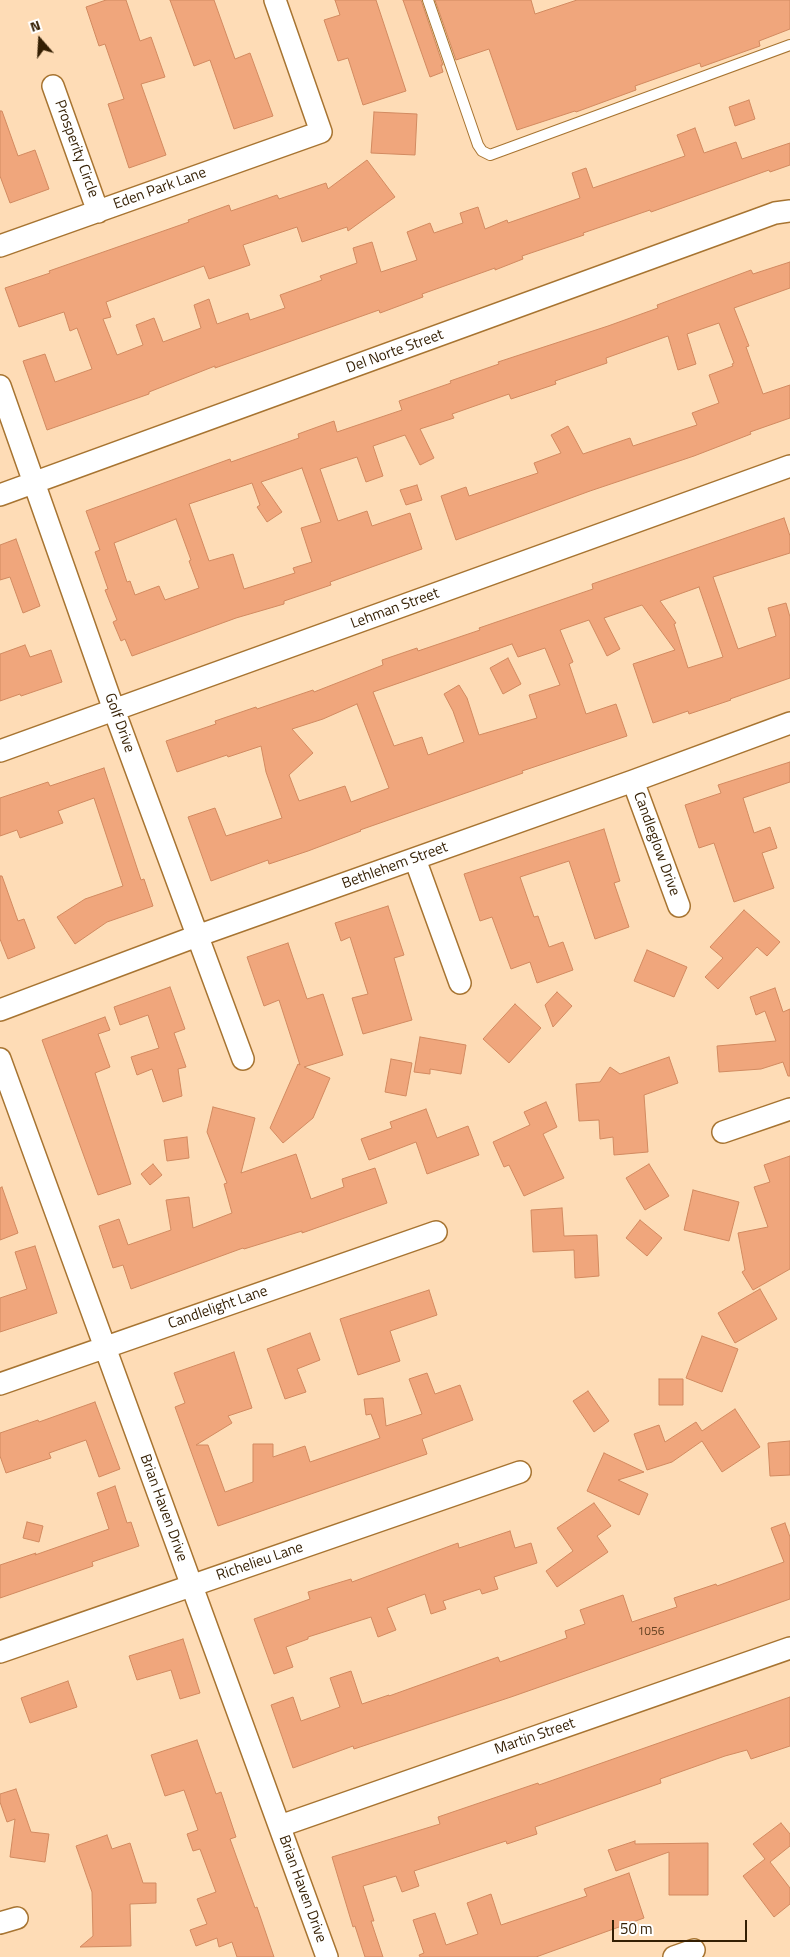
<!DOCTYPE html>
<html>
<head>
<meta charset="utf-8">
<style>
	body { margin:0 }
	#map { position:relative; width:790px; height:1957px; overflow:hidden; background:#fedcb6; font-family:"Titillium Web",sans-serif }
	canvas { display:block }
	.north { position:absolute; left:15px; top:15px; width:50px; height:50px; -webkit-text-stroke:4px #fff; paint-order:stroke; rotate:341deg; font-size:14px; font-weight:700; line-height:20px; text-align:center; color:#341f03 }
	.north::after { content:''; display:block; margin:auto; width:18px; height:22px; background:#341f03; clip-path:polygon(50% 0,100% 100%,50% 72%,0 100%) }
	.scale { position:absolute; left:612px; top:1920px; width:135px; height:22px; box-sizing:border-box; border:2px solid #341f03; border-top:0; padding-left:6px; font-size:15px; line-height:18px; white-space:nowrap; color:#341f03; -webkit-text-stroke:4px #fff; paint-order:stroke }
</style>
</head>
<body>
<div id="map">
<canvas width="790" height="1957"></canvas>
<div class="north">N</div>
<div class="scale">50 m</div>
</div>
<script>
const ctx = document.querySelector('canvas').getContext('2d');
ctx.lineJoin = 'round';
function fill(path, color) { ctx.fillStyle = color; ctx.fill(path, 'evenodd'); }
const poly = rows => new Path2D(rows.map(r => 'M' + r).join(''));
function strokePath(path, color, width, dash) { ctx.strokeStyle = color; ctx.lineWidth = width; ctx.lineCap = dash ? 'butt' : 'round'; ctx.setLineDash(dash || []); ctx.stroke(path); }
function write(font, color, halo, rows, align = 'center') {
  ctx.font = font + ' "Titillium Web",sans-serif'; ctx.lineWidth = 4; ctx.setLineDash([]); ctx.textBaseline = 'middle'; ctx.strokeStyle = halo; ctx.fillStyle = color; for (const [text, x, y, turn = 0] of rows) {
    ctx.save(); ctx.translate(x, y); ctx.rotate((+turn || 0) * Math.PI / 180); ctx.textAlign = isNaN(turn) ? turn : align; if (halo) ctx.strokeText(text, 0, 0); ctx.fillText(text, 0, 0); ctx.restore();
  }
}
const building = poly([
	[106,0,126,0,140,41,151,37,165,77,141,84,166,155,129,168,108,104,124,99,105,44,99,46,86,7,106,0],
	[170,0,214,0,235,59,250,53,273,116,234,129,210,60,194,66,170,0],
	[335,0,376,0,406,91,363,105,348,58,338,61,324,20,340,15,335,0],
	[403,0,421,0,443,65,441,65,443,72,430,77,403,0],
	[435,0,531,0,535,14,577,0,790,0,790,29,759,41,760,46,701,67,700,63,635,86,636,90,576,112,575,111,517,130,489,49,456,60,435,0],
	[749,100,755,119,735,126,729,107,749,100],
	[0,111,2,111,18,156,35,150,49,189,10,203,0,176,0,111],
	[374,112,417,114,415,155,371,153,374,112],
	[695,128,704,153,736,142,742,159,790,143,790,165,770,172,769,170,651,212,650,210,583,233,584,235,522,256,523,259,495,270,495,268,422,294,423,297,380,313,379,310,215,368,215,366,149,392,149,394,47,430,23,361,45,354,55,382,92,369,77,328,70,331,64,312,19,327,5,288,50,273,49,271,189,222,188,220,229,205,231,211,277,195,279,199,326,183,328,189,367,160,395,197,348,231,347,227,302,242,297,227,243,245,250,265,209,279,204,266,106,302,111,317,103,319,117,355,143,345,136,325,154,318,163,342,201,328,194,305,209,299,217,324,248,313,250,320,285,308,280,295,322,280,320,276,357,263,353,248,372,242,381,272,417,260,407,232,430,223,434,233,463,223,460,213,478,207,485,229,507,220,508,223,580,198,572,173,586,168,593,188,685,156,677,135,695,128],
	[790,262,790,288,734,308,749,346,746,347,763,394,790,385,790,418,750,432,751,434,694,456,590,491,456,540,441,496,466,487,469,496,538,473,534,463,561,453,551,435,568,426,583,454,630,438,633,446,697,425,692,413,719,403,709,375,733,366,732,364,734,363,719,323,687,334,696,364,678,370,668,336,606,358,607,363,555,381,556,384,511,399,509,394,452,414,454,418,420,429,434,458,420,465,405,435,373,446,383,476,366,482,357,457,320,469,338,521,367,511,372,526,410,513,422,549,330,582,331,585,284,601,284,604,236,618,132,656,125,639,121,641,113,622,117,620,105,590,108,589,95,552,100,550,86,511,230,459,231,462,299,438,298,434,334,421,337,432,402,410,399,401,451,383,450,381,499,364,498,362,608,326,658,308,657,305,751,270,753,274,790,262],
	[302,468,321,522,301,528,312,562,293,568,295,573,244,589,233,554,209,561,189,504,252,483,260,505,257,507,267,522,282,512,261,482,302,468],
	[176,519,191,560,189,561,199,588,165,600,159,586,135,595,130,581,127,582,114,543,176,519],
	[417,485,422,500,406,505,400,490,417,485],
	[784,518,790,536,790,553,713,577,738,649,776,636,768,608,786,603,790,617,790,678,730,699,731,700,689,714,688,711,653,723,633,664,675,650,642,605,604,618,620,649,607,656,589,620,560,630,573,662,569,664,586,714,616,704,627,736,522,771,523,773,360,830,361,831,308,851,269,864,268,860,211,881,188,817,215,808,226,836,282,818,266,772,261,746,228,757,227,755,177,772,166,741,216,724,215,721,256,707,257,709,313,690,314,692,383,665,382,660,417,648,418,651,480,630,479,628,593,589,592,584,784,518],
	[699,587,723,657,688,668,674,624,676,623,660,601,699,587],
	[512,644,518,657,545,648,560,685,529,695,537,718,479,735,467,698,459,685,444,694,453,711,464,742,428,755,422,737,394,746,373,692,512,644],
	[357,704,389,788,351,802,345,786,299,801,289,775,313,753,292,729,323,719,357,704],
	[16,539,40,606,23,613,10,577,0,580,0,545,16,539],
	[25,645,30,657,51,650,62,682,21,696,20,694,0,701,0,654,25,645],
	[508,658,521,684,503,694,490,668,508,658],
	[790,762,790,782,743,798,754,833,770,827,777,848,762,853,774,888,734,902,714,843,699,848,685,805,721,793,718,785,790,762],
	[104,768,141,880,144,879,153,906,107,922,75,944,57,917,85,899,123,886,94,798,58,811,63,823,20,838,17,830,0,836,0,798,48,782,50,786,104,768],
	[604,829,620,881,614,883,629,927,595,939,569,861,520,877,534,917,538,916,549,947,563,942,573,970,537,983,530,962,511,969,492,917,480,921,464,874,604,829],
	[0,876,2,876,18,921,24,919,35,948,8,959,0,939,0,876],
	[388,906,404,955,394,958,412,1020,363,1034,352,998,368,994,350,937,341,941,335,923,388,906],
	[744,910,780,942,767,956,757,947,718,989,705,977,723,958,710,947,744,910],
	[288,943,307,999,323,994,343,1055,304,1067,330,1078,313,1118,283,1143,270,1128,298,1064,300,1065,279,1000,264,1006,247,957,288,943],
	[647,950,687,967,674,997,634,981,647,950],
	[170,987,185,1029,174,1033,186,1067,178,1069,182,1096,163,1102,152,1069,137,1075,131,1057,159,1048,148,1015,120,1025,114,1007,170,987],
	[775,988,783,1012,790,1009,790,1076,788,1076,783,1062,761,1069,719,1072,717,1046,776,1041,765,1011,756,1015,750,997,775,988],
	[557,992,572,1006,553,1027,545,1005,557,992],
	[515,1004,541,1028,509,1063,483,1039,515,1004],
	[105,1017,110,1030,98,1034,110,1067,95,1073,131,1184,98,1195,42,1040,105,1017],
	[420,1037,466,1045,461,1074,430,1069,430,1074,414,1072,420,1037],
	[669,1057,678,1083,644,1095,648,1152,614,1155,613,1137,600,1139,599,1120,579,1121,576,1084,600,1082,610,1067,620,1074,669,1057],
	[391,1059,412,1063,406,1096,385,1092,391,1059],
	[546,1102,557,1127,543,1134,564,1178,524,1196,509,1165,504,1167,493,1142,530,1125,524,1112,546,1102],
	[213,1107,255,1118,241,1173,296,1154,311,1199,344,1187,342,1179,375,1168,387,1203,302,1233,302,1231,244,1249,243,1248,131,1289,123,1265,113,1268,99,1226,119,1219,128,1245,171,1230,166,1200,189,1197,193,1228,232,1213,224,1184,227,1183,207,1132,213,1107],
	[426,1109,437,1138,468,1126,479,1155,427,1174,416,1142,369,1160,361,1139,392,1128,390,1122,426,1109],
	[187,1137,189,1158,167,1161,164,1140,187,1137],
	[790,1156,790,1269,753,1290,742,1272,745,1270,738,1233,768,1227,754,1187,770,1182,764,1165,790,1156],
	[153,1164,162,1175,150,1185,141,1174,153,1164],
	[649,1164,669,1196,645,1210,626,1178,649,1164],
	[2,1187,18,1233,0,1240,0,1188,2,1187],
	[693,1190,739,1202,729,1241,684,1230,693,1190],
	[562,1208,564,1236,597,1235,599,1276,575,1278,574,1250,533,1252,531,1210,562,1208],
	[640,1220,662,1238,647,1256,626,1238,640,1220],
	[35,1246,57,1313,0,1332,0,1298,27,1289,15,1252,35,1246],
	[760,1289,777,1319,735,1343,718,1313,760,1289],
	[429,1290,437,1315,390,1331,400,1361,358,1375,340,1319,429,1290],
	[310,1333,320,1360,297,1369,306,1392,285,1399,267,1349,310,1333],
	[702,1336,738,1349,722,1392,686,1378,702,1336],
	[234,1352,252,1408,228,1416,232,1423,196,1445,208,1445,225,1492,253,1482,253,1444,273,1444,273,1457,305,1446,310,1462,380,1438,371,1414,366,1415,364,1399,383,1398,386,1426,422,1414,409,1379,427,1373,435,1394,460,1385,473,1420,422,1439,427,1454,218,1526,175,1407,185,1403,174,1373,234,1352],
	[659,1379,683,1379,683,1405,659,1405,659,1379],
	[588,1391,609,1421,594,1432,573,1401,588,1391],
	[95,1402,120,1469,99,1477,86,1440,49,1453,51,1458,6,1473,0,1456,0,1433,38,1420,39,1422,95,1402],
	[735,1409,760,1447,722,1472,702,1441,672,1462,647,1470,634,1434,659,1425,665,1442,696,1422,702,1431,735,1409],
	[790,1441,790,1475,770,1476,768,1443,790,1441],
	[604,1453,644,1472,618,1480,648,1494,639,1515,587,1491,604,1453],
	[115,1486,127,1523,131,1522,139,1546,92,1562,93,1566,0,1598,0,1565,36,1553,35,1555,109,1529,97,1493,115,1486],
	[594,1503,611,1526,597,1536,608,1552,557,1587,546,1571,573,1551,557,1528,594,1503],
	[27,1522,43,1526,39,1542,23,1538,27,1522],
	[785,1523,790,1537,790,1599,511,1697,354,1749,353,1746,293,1768,271,1705,293,1697,301,1721,340,1707,330,1678,351,1671,362,1704,389,1695,389,1696,498,1657,500,1662,567,1638,565,1631,585,1624,580,1610,623,1595,632,1622,677,1607,674,1598,716,1584,717,1586,784,1562,771,1528,785,1523],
	[510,1531,515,1548,531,1543,537,1563,494,1577,498,1589,482,1594,480,1589,443,1601,446,1609,431,1614,425,1594,387,1608,396,1630,378,1637,371,1617,308,1637,308,1639,286,1647,293,1667,274,1674,254,1619,310,1599,308,1592,351,1579,352,1582,458,1543,459,1548,510,1531],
	[183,1639,200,1693,180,1699,171,1670,137,1680,129,1656,183,1639],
	[68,1681,77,1707,30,1723,21,1698,68,1681],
	[790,1697,790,1746,751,1759,747,1750,725,1756,660,1779,661,1783,535,1827,537,1834,507,1844,506,1841,414,1871,419,1886,402,1892,396,1876,363,1886,374,1921,371,1921,383,1957,365,1957,355,1926,353,1927,332,1857,440,1824,438,1817,538,1783,539,1785,790,1697],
	[197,1740,216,1794,221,1792,236,1837,230,1839,255,1908,257,1907,274,1957,237,1957,232,1942,219,1947,217,1938,196,1946,190,1930,207,1924,197,1899,216,1892,200,1849,193,1851,187,1834,198,1830,184,1790,165,1796,151,1755,197,1740],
	[16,1789,31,1832,49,1834,45,1862,10,1857,15,1819,7,1822,0,1802,0,1794,16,1789],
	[781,1823,790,1834,790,1846,770,1862,790,1888,790,1904,774,1917,743,1876,765,1859,753,1844,781,1823],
	[107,1835,112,1849,130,1843,143,1883,156,1883,156,1903,130,1904,131,1946,80,1947,93,1936,92,1892,76,1846,107,1835],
	[635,1841,635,1844,708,1843,708,1895,669,1895,669,1852,616,1871,608,1850,635,1841],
	[629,1873,644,1918,536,1957,420,1957,419,1955,424,1953,413,1920,435,1913,446,1945,478,1934,467,1903,491,1894,501,1925,587,1896,584,1889,629,1873]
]);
fill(building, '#f0a67c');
strokePath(building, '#d28a60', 1);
const lane = poly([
	[428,0,478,145,482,151,490,155,790,45]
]);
const street = poly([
	[53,86,98,212],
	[0,246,321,132,275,0],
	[0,386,114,710,243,1059],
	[0,495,775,213,790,211],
	[0,751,790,466],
	[633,781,679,906],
	[415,859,460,983],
	[0,1010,197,936,633,781,790,723],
	[0,1059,327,1957],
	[723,1132,790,1109],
	[0,1384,436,1232],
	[0,1652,520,1472],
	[280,1826,790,1648],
	[0,1923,17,1918],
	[674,1957,694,1950]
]);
strokePath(lane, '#a77431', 12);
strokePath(street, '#a77431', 24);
strokePath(lane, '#fff', 10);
strokePath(street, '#fff', 21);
write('12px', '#634121', null, [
	["1056",651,1632]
]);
write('15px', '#341f03', '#fff', [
	["Prosperity Circle",76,149,70],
	["Eden Park Lane",160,189,-20],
	["Del Norte Street",395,352,-20],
	["Lehman Street",395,609,-20],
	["Golf Drive",119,723,70],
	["Candleglow Drive",656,844,70],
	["Bethlehem Street",395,866,-20],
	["Candlelight Lane",218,1308,-19],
	["Brian Haven Drive",163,1508,70],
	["Richelieu Lane",260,1562,-19],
	["Martin Street",535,1737,-19],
	["Brian Haven Drive",302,1889,70]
]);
</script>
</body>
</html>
